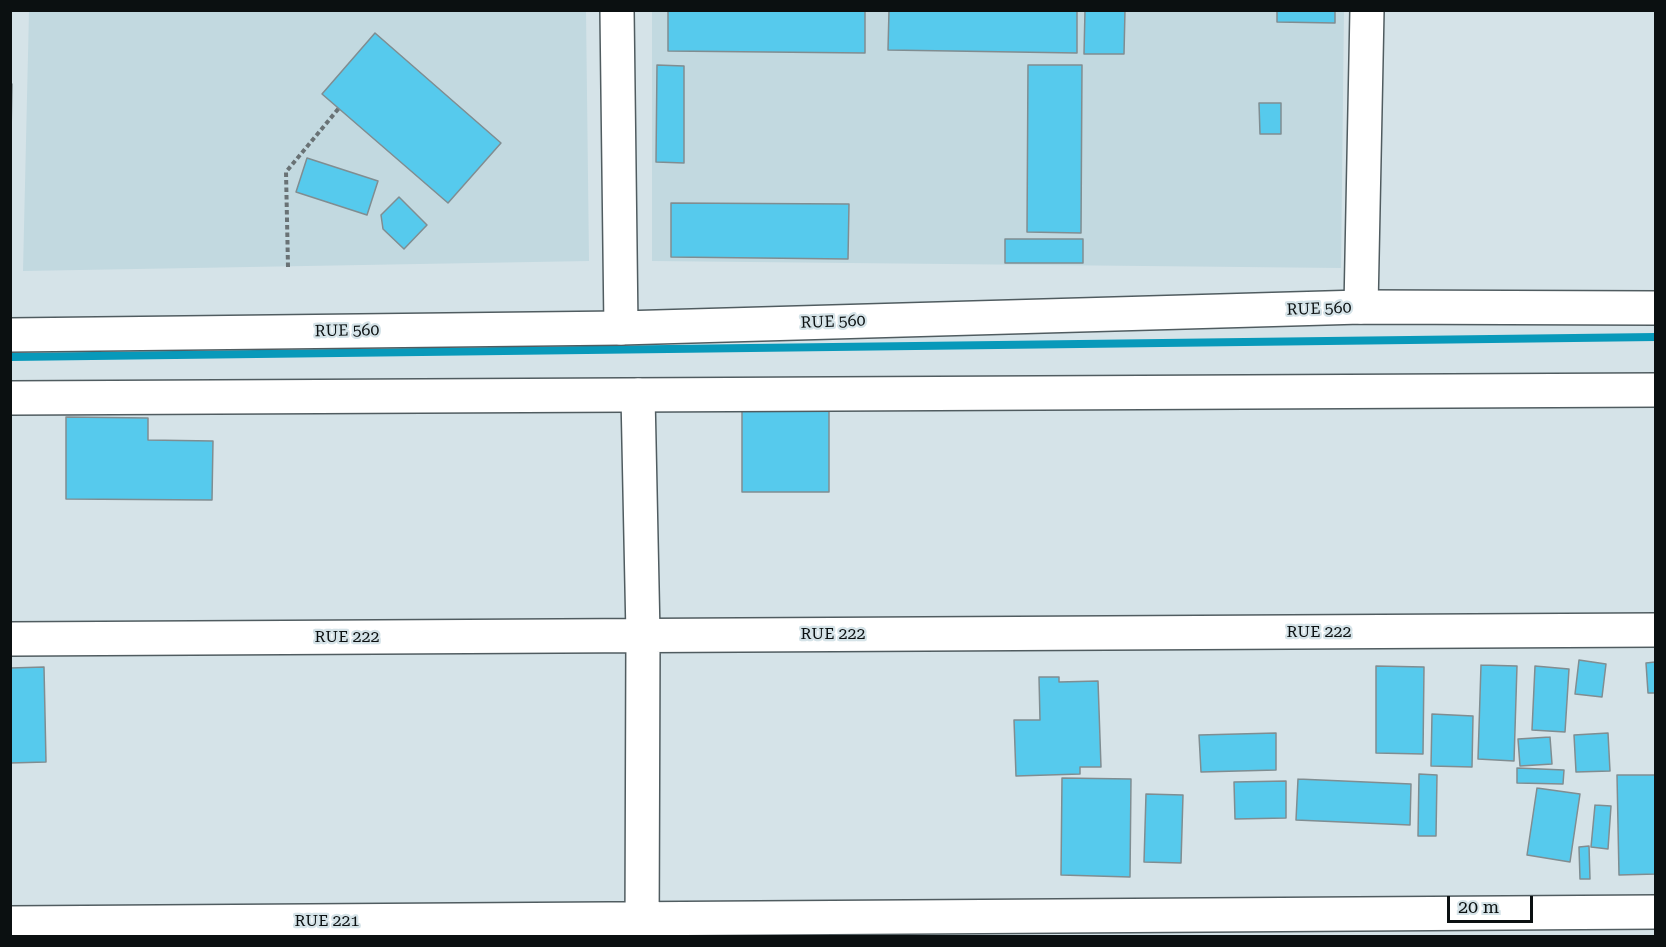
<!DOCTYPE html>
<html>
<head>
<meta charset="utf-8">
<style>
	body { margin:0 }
	#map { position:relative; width:1666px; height:947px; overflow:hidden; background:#d5e3e8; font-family:"Roboto Serif",serif }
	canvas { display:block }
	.frame { position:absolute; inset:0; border:12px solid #0b1011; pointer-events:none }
	.scale { position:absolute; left:1447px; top:896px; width:86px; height:27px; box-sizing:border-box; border:3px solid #0b1011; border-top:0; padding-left:8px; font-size:18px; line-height:21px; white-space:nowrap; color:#0b1011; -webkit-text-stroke:4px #d5e3e8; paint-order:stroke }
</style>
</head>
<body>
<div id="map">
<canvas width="1666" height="947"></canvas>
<div class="frame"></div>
<div class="scale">20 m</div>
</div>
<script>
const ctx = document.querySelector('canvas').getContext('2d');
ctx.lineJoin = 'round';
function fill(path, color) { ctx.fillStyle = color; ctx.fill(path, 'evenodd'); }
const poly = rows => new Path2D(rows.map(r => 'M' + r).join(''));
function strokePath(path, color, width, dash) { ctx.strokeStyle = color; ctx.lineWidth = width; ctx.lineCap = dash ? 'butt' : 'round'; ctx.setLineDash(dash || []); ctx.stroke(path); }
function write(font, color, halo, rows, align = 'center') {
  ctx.font = font + ' "Roboto Serif",serif'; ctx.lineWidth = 4.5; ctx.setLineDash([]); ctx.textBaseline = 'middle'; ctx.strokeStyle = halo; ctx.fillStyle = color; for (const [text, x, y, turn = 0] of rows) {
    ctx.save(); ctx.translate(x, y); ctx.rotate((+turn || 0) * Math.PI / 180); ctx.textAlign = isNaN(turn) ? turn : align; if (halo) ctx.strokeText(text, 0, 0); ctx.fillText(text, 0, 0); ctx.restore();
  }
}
fill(poly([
	[29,11,586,11,589,261,23,271],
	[652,11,1344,11,1341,268,652,261]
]), '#c2d9e0');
strokePath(poly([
	[10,357,1656,337]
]), '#0899ba', 8);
const building = poly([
	[668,10,865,10,865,53,668,51,668,10],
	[889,10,1077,10,1077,53,888,50,889,10],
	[1085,10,1125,10,1124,54,1084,54,1085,10],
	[1277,10,1335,10,1335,23,1277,22,1277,10],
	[375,33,501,143,448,203,322,94,375,33],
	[657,65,684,66,684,163,656,162,657,65],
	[1028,65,1082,65,1081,233,1027,232,1028,65],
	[10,84,12,84,10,186,10,84],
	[1259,103,1281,103,1281,134,1260,134,1259,103],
	[307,158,378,181,367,215,296,192,307,158],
	[399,197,427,225,404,249,383,229,381,215,399,197],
	[671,203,849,204,848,259,671,257,671,203],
	[1005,239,1083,239,1083,263,1005,263,1005,239],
	[742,407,829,408,829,492,742,492,742,407],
	[66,417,148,418,148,440,213,441,212,500,66,499,66,417],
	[1579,660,1606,664,1602,697,1575,694,1579,660],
	[1655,662,1656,693,1648,693,1646,663,1655,662],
	[1481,665,1517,666,1514,761,1478,759,1481,665],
	[1376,666,1424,667,1423,754,1376,753,1376,666],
	[1535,666,1569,669,1565,732,1532,730,1535,666],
	[44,667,46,762,10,763,10,668,44,667],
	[1039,677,1059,677,1059,682,1098,681,1101,767,1080,767,1080,774,1016,776,1014,720,1040,720,1039,677],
	[1432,714,1473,716,1472,767,1431,766,1432,714],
	[1276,733,1276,770,1201,772,1199,735,1276,733],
	[1608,733,1610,771,1576,772,1574,735,1608,733],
	[1550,737,1552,764,1520,766,1518,739,1550,737],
	[1517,768,1564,770,1563,784,1517,783,1517,768],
	[1419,774,1437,775,1436,836,1418,836,1419,774],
	[1617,775,1656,775,1656,874,1619,875,1617,775],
	[1062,778,1131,779,1130,877,1061,875,1062,778],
	[1298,779,1411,784,1410,825,1296,820,1298,779],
	[1286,781,1286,818,1235,819,1234,782,1286,781],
	[1537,788,1580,794,1570,862,1527,855,1537,788],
	[1146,794,1183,795,1181,863,1144,862,1146,794],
	[1595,805,1611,806,1608,849,1591,847,1595,805],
	[1589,846,1590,879,1580,879,1579,847,1589,846]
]);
fill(building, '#56caed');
strokePath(building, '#808d91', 1.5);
const minor = poly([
	[617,10,621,328],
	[1361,307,1367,10],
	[638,395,643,635,642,936],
	[10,639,1656,630],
	[10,923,1656,912]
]);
const major = poly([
	[10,335,621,328,1361,307,1656,308],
	[10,398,1656,390]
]);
strokePath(minor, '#505c60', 36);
strokePath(major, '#505c60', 36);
strokePath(poly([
	[288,267,286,172,339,108]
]), '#697275', 4, [4.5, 3]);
strokePath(minor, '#fff', 33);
strokePath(major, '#fff', 33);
write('16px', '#0b1011', '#d5e3e8', [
	["RUE 560",1319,309,-2],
	["RUE 560",833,322,-2],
	["RUE 560",347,331,-1],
	["RUE 222",1319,632],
	["RUE 222",833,634],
	["RUE 222",347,637],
	["RUE 221",327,921]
]);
</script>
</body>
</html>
